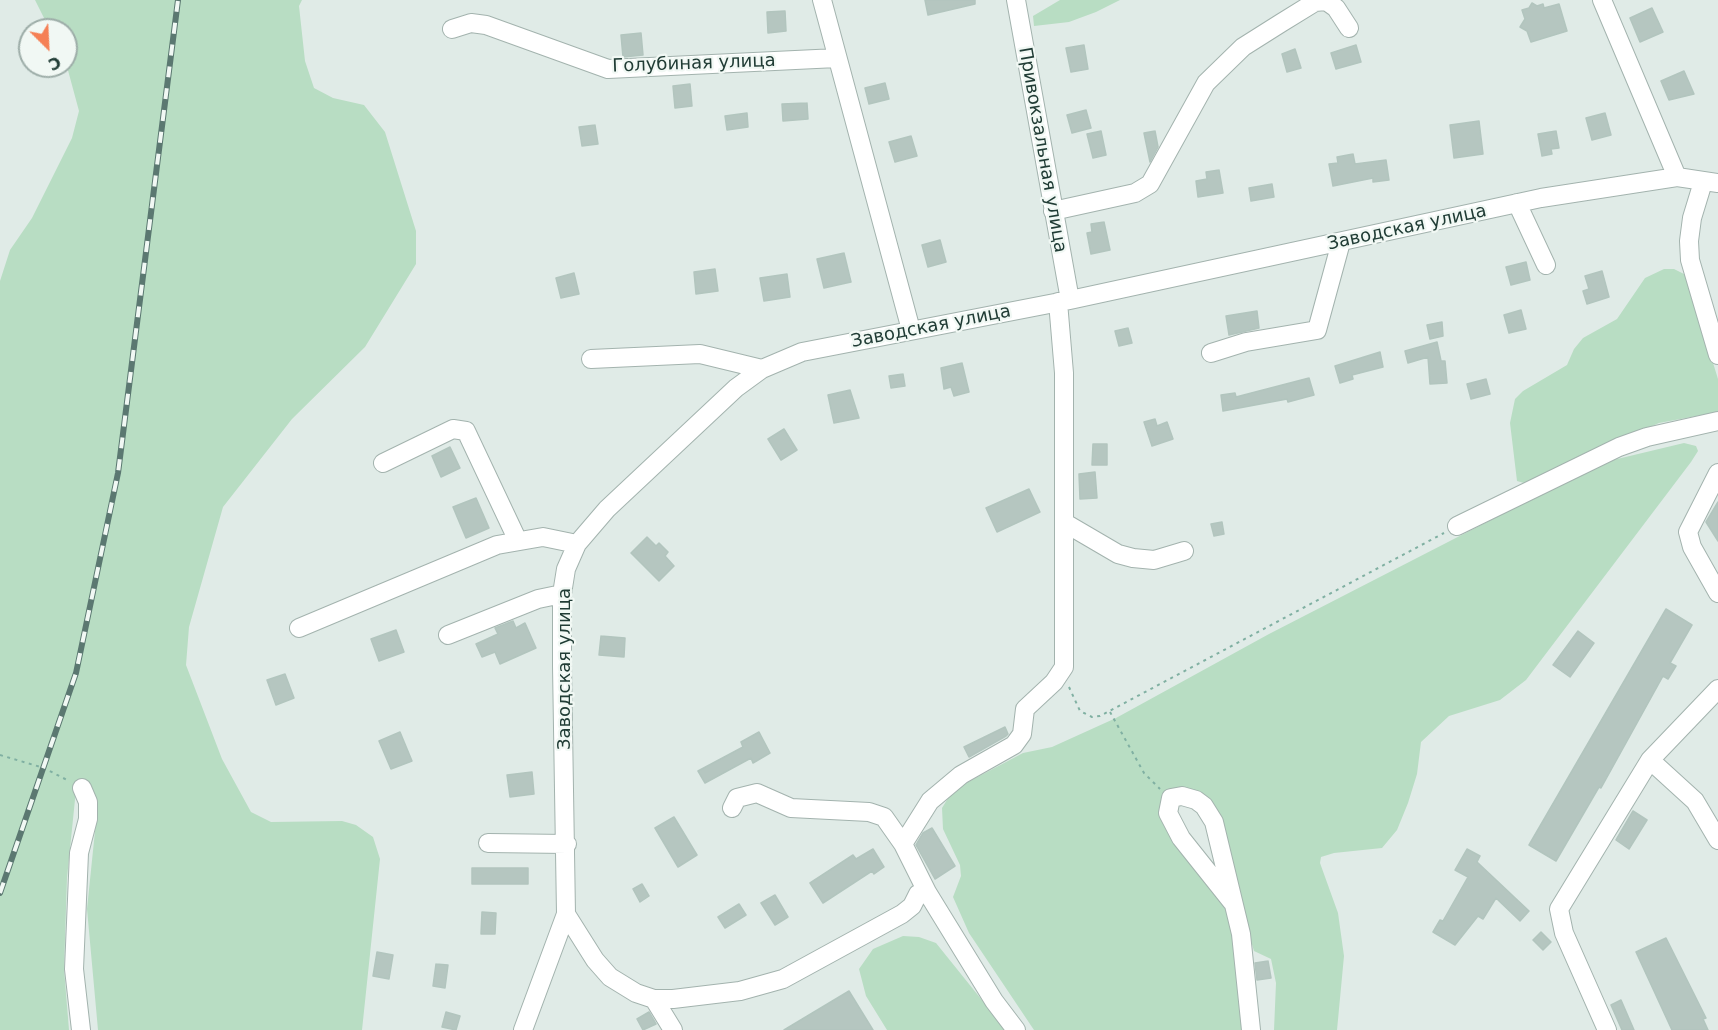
<!DOCTYPE html>
<html>
<head>
<meta charset="utf-8">
<style>
	body { margin:0 }
	#map { position:relative; width:1718px; height:1030px; overflow:hidden; background:#e0ebe7; font-family:"DejaVu Sans",sans-serif }
	canvas { display:block }
	.north { position:absolute; left:18px; top:18px; width:60px; height:60px; box-sizing:border-box; background:#f1f8f4; border:2px solid #9dada8; border-radius:50%; rotate:156deg; font-size:16px; font-weight:700; line-height:24px; text-align:center; color:#203c35 }
	.north::after { content:''; display:block; margin:auto; width:21px; height:27px; background:#f58055; clip-path:polygon(50% 0,100% 100%,50% 72%,0 100%) }
</style>
</head>
<body>
<div id="map">
<canvas width="1718" height="1030"></canvas>
<div class="north">С</div>
</div>
<script>
const ctx = document.querySelector('canvas').getContext('2d');
ctx.lineJoin = 'round';
function fill(path, color) { ctx.fillStyle = color; ctx.fill(path, 'evenodd'); }
const poly = rows => new Path2D(rows.map(r => 'M' + r).join(''));
function strokePath(path, color, width, dash) { ctx.strokeStyle = color; ctx.lineWidth = width; ctx.lineCap = dash ? 'butt' : 'round'; ctx.setLineDash(dash || []); ctx.stroke(path); }
function write(font, color, halo, rows, align = 'center') {
  ctx.font = font + ' "DejaVu Sans",sans-serif'; ctx.lineWidth = 4.5; ctx.setLineDash([]); ctx.textBaseline = 'middle'; ctx.strokeStyle = halo; ctx.fillStyle = color; for (const [text, x, y, turn = 0] of rows) {
    ctx.save(); ctx.translate(x, y); ctx.rotate((+turn || 0) * Math.PI / 180); ctx.textAlign = isNaN(turn) ? turn : align; if (halo) ctx.strokeText(text, 0, 0); ctx.fillText(text, 0, 0); ctx.restore();
  }
}
fill(poly([
	[35,0,302,0,299,6,305,61,314,88,333,98,364,105,385,132,416,231,416,264,365,347,292,419,223,507,189,627,186,665,222,759,251,812,271,822,342,821,356,825,373,837,380,859,362,1030,98,1030,87,909,98,802,89,783,77,780,67,878,64,969,69,1030,0,1030,0,281,10,250,32,218,72,138,79,111,66,63,66,30,50,30],
	[1060,0,1120,0,1096,12,1069,22,1034,26,1033,16],
	[1664,269,1674,269,1686,275,1718,379,1718,412,1659,423,1524,483,1517,481,1510,423,1515,399,1523,391,1567,365,1574,349,1583,338,1617,319,1645,278],
	[1684,443,1696,446,1698,451,1691,462,1526,680,1500,700,1449,716,1421,742,1417,774,1408,803,1397,830,1382,848,1334,853,1321,857,1320,863,1338,913,1344,956,1337,1030,1274,1030,1276,983,1271,959,1254,951,1210,803,1197,791,1175,790,1161,801,1161,809,1227,907,1236,953,1243,1030,1034,1030,969,933,953,897,961,876,960,865,943,829,942,808,953,790,1023,753,1052,747,1116,718,1269,634,1555,487,1613,460],
	[903,936,919,937,936,943,1006,1030,887,1030,866,996,859,969,873,949]
]), '#b8ddc3');
const building = poly([
	[925,0,975,0,975,4,928,15,925,0],
	[1532,3,1537,6,1543,4,1544,8,1559,4,1567,31,1531,42,1527,31,1520,27,1525,19,1522,10,1529,8,1532,3],
	[1652,8,1663,32,1640,42,1630,18,1652,8],
	[785,11,786,31,768,33,767,12,785,11],
	[641,33,643,55,623,57,621,35,641,33],
	[1084,45,1088,69,1071,72,1066,48,1084,45],
	[1356,45,1361,62,1336,69,1331,53,1356,45],
	[1295,49,1301,68,1287,72,1282,54,1295,49],
	[1684,71,1694,94,1669,100,1661,81,1684,71],
	[885,83,889,99,869,104,865,88,885,83],
	[690,84,692,106,675,108,673,86,690,84],
	[807,103,808,119,783,121,782,104,807,103],
	[1086,110,1091,128,1072,133,1067,115,1086,110],
	[747,113,748,127,727,130,725,116,747,113],
	[1605,113,1611,135,1592,140,1586,118,1605,113],
	[1479,121,1483,154,1454,158,1450,125,1479,121],
	[595,125,598,144,582,146,579,127,595,125],
	[1101,131,1106,155,1093,158,1087,134,1101,131],
	[1155,131,1158,147,1150,162,1144,133,1155,131],
	[1556,131,1559,148,1551,149,1552,154,1542,156,1538,134,1556,131],
	[911,136,917,156,895,162,889,142,911,136],
	[1353,154,1355,164,1386,160,1389,180,1373,182,1373,178,1333,186,1329,164,1338,163,1337,157,1353,154],
	[1219,170,1223,193,1198,197,1196,181,1207,179,1206,172,1219,170],
	[1272,184,1274,197,1251,201,1249,188,1272,184],
	[1104,222,1110,250,1091,254,1087,233,1092,232,1091,224,1104,222],
	[940,240,946,262,928,267,922,245,940,240],
	[844,253,851,282,824,288,817,259,844,253],
	[1526,262,1530,280,1511,285,1506,267,1526,262],
	[715,269,718,291,696,294,694,272,715,269],
	[1602,271,1609,297,1587,304,1583,291,1589,289,1585,276,1602,271],
	[574,273,579,294,561,298,556,278,574,273],
	[787,274,790,297,764,301,760,278,787,274],
	[1521,310,1526,329,1509,333,1504,315,1521,310],
	[1257,311,1259,328,1229,335,1226,316,1257,311],
	[1442,322,1443,336,1430,339,1427,325,1442,322],
	[1128,328,1132,343,1119,346,1115,331,1128,328],
	[1437,342,1441,361,1445,361,1447,383,1430,384,1428,357,1408,363,1405,351,1437,342],
	[1380,352,1383,367,1352,375,1353,379,1340,383,1335,366,1380,352],
	[962,363,969,392,954,396,951,387,944,389,941,368,962,363],
	[903,374,905,386,891,388,889,376,903,374],
	[1309,378,1314,395,1288,402,1287,399,1223,411,1221,395,1235,393,1236,397,1309,378],
	[1486,379,1490,394,1471,399,1467,384,1486,379],
	[850,390,859,418,834,423,828,395,850,390],
	[1155,419,1157,426,1167,422,1173,439,1152,446,1144,422,1155,419],
	[784,429,797,450,781,460,768,439,784,429],
	[1093,444,1107,444,1107,465,1092,465,1093,444],
	[450,447,460,468,441,477,432,456,450,447],
	[1095,472,1097,498,1080,499,1079,474,1095,472],
	[1029,489,1040,512,997,532,986,508,1029,489],
	[476,498,489,528,466,538,453,507,476,498],
	[1718,502,1718,541,1706,522,1718,502],
	[1222,522,1224,534,1214,536,1211,524,1222,522],
	[647,537,656,546,659,543,668,552,665,556,674,566,659,581,631,553,647,537],
	[1666,609,1692,625,1670,663,1676,666,1668,679,1663,676,1601,788,1599,787,1556,861,1529,845,1666,609],
	[513,621,516,628,525,623,536,648,500,664,495,652,482,657,476,644,498,634,495,628,513,621],
	[396,630,404,652,379,661,371,639,396,630],
	[1578,631,1594,643,1570,677,1553,665,1578,631],
	[601,636,625,638,624,657,599,655,601,636],
	[285,674,294,698,276,705,267,680,285,674],
	[1005,727,1008,734,1006,736,969,757,964,747,1005,727],
	[400,732,412,761,391,769,379,741,400,732],
	[759,732,770,753,753,763,751,758,705,783,698,771,743,747,741,742,759,732],
	[532,772,534,794,510,797,507,775,532,772],
	[1633,811,1647,820,1629,849,1616,840,1633,811],
	[674,817,697,855,678,867,655,828,674,817],
	[932,828,955,866,935,879,916,845,923,833,932,828],
	[873,849,884,867,874,874,872,871,823,903,810,883,853,855,856,859,873,849],
	[1467,849,1480,856,1477,862,1529,911,1520,921,1496,898,1483,919,1478,916,1455,945,1433,932,1440,920,1443,921,1468,877,1455,870,1467,849],
	[472,868,528,868,528,884,472,884,472,868],
	[642,884,649,896,640,902,633,889,642,884],
	[775,895,788,917,775,925,761,903,775,895],
	[739,904,746,915,725,928,718,917,739,904],
	[482,912,496,913,495,934,481,934,482,912],
	[1541,932,1551,942,1543,950,1533,940,1541,932],
	[1666,938,1706,1018,1703,1019,1708,1030,1672,1030,1636,952,1666,938],
	[377,952,393,955,389,979,373,976,377,952],
	[1268,961,1271,978,1257,980,1255,963,1268,961],
	[436,964,448,965,445,988,433,986,436,964],
	[849,991,873,1030,784,1030,849,991],
	[1621,1000,1634,1030,1622,1030,1611,1005,1621,1000],
	[446,1012,460,1016,456,1030,442,1027,446,1012],
	[649,1012,656,1024,643,1030,637,1019,649,1012]
]);
fill(building, '#b5c6c0');
strokePath(building, '#b2c5be', 1.5);
const minor = poly([
	[822,0,911,330],
	[1016,0,1070,300],
	[1602,0,1677,177],
	[452,29,471,23,486,25,608,69,837,58],
	[1703,182,1692,218,1689,241,1690,260,1718,355],
	[1517,203,1546,265],
	[1053,211,1135,193,1150,184,1206,83,1243,47,1281,23,1315,2,1326,1,1336,8,1349,28],
	[1211,353,1246,342,1317,330,1341,242],
	[591,359,700,354,762,369],
	[383,463,453,429,466,431,517,539],
	[1718,473,1688,532,1692,547,1718,593],
	[1065,523,1118,554,1133,558,1154,560,1184,551],
	[1457,526,1619,447,1647,437,1718,421],
	[299,628,497,545,543,537,577,544],
	[448,635,538,599,562,594],
	[1650,760,1695,801,1718,840],
	[732,808,737,798,757,793,791,808,869,812,884,817,903,844,927,892],
	[488,843,567,844],
	[903,844,930,801,961,775,1014,745,1022,734,1025,709,1054,682,1064,667,1064,373,1058,302],
	[1232,902,1181,838,1168,813,1171,798,1182,796,1196,800,1204,806,1214,822,1241,934,1251,1030],
	[566,914,595,960,610,977,636,993,654,999,673,999,740,991,783,979,902,914,912,906,918,894,927,892,994,1001,1016,1030],
	[654,999,673,1030],
	[81,1030,74,969,79,853,88,819,88,802,82,788],
	[523,1030,566,914,562,666,562,594,566,569,577,544,607,509,736,388,762,369,802,352,1070,300,1541,198,1677,177,1718,183],
	[1607,1030,1564,933,1559,909,1650,760,1718,689]
]);
strokePath(minor, '#a3b3ae', 20);
strokePath(poly([
	[1069,687,1080,711,1092,717,1100,716,1444,533],
	[1110,712,1144,773,1160,789],
	[0,755,44,768,67,780]
]), '#80b0a2', 2, [3, 4.5]);
strokePath(minor, '#fff', 18);
const rail = poly([
	[0,893,76,673,118,473,178,0]
]);
strokePath(rail, '#5b7871', 6);
strokePath(rail, '#f1f8f4', 4, [11]);
write('18px', '#203c35', '#f1f8f4', [
	["Голубиная улица",694,64,-2],
	["Привокзальная улица",1042,150,80],
	["Заводская улица",1407,228,-12],
	["Заводская улица",931,327,-11],
	["Заводская улица",565,669,-90]
]);
</script>
</body>
</html>
